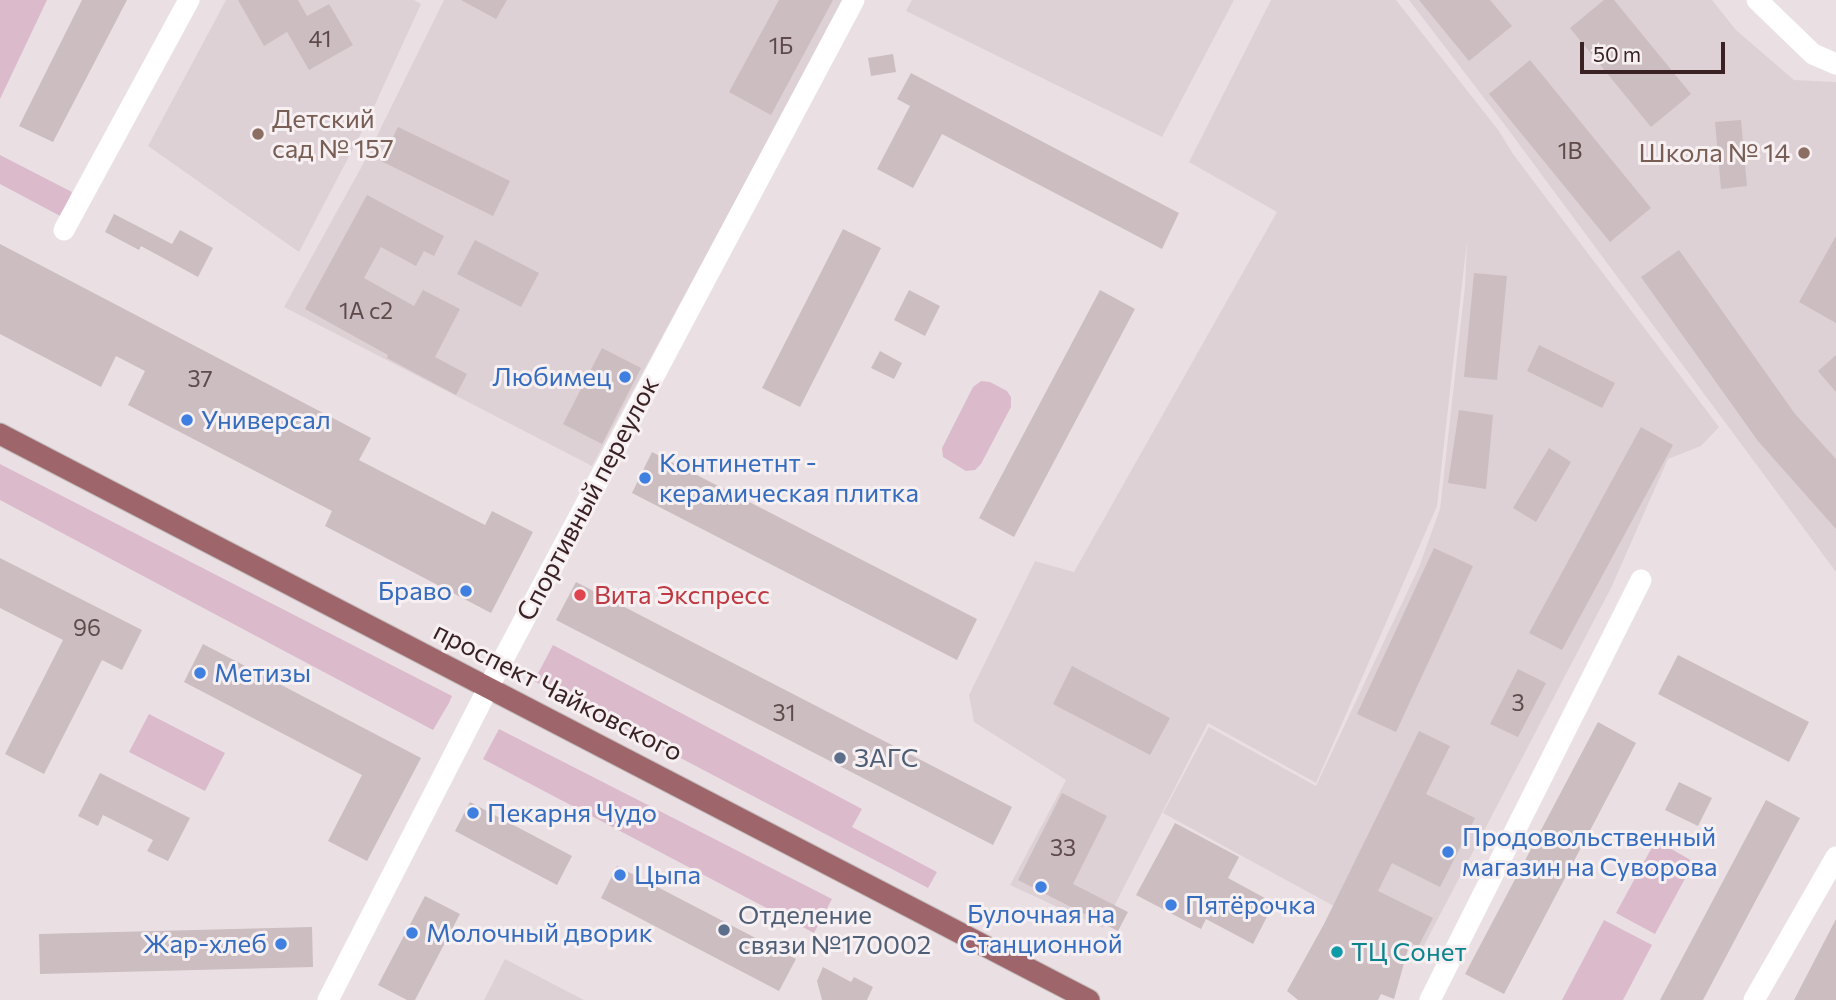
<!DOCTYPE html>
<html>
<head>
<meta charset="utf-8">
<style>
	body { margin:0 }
	#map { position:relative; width:1836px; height:1000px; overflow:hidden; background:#eae0e3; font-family:Commissioner,sans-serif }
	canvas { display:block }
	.scale { position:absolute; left:1580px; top:42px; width:145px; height:32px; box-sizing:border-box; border:4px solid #3a2224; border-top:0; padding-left:9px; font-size:21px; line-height:24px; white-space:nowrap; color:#3a2224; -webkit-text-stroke:5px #f7f0f3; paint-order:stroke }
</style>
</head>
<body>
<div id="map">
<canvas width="1836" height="1000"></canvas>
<div class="scale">50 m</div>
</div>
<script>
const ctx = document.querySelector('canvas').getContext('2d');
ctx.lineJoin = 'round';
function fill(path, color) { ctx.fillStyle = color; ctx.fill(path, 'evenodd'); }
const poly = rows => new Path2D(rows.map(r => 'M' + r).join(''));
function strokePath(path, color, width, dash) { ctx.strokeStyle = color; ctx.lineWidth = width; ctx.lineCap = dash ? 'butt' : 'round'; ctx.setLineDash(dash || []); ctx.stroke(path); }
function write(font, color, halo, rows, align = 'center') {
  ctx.font = font + ' Commissioner,sans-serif'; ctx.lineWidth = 6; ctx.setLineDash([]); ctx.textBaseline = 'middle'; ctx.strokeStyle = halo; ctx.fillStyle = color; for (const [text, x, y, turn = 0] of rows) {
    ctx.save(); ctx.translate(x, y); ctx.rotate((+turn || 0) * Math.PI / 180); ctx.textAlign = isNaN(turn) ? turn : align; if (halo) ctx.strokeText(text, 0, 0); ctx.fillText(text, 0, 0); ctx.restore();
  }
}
fill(poly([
	[226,0,414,0,421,4,367,122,299,252,148,146],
	[444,0,844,0,592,466,284,307,362,166],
	[912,0,1234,0,1162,137,906,11],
	[1271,0,1396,0,1499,131,1513,154,1719,427,1701,446,1668,459,1611,588,1420,953,1163,813,1209,727,1316,786,1419,567,1440,509,1465,286,1467,241,1437,506,1316,783,1208,723,1103,928,1010,885,1066,780,974,722,969,695,1035,561,1074,572,1277,212,1189,162],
	[1409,0,1712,0,1736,30,1794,80,1836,82,1836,572,1507,128],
	[505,959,584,1000,484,1000]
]), '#ded1d5');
fill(poly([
	[0,0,47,0,0,99],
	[0,155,72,192,62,217,0,184],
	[981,381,990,382,1007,391,1011,397,1011,407,981,464,975,470,966,471,943,457,942,448,973,387],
	[0,464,452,696,449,703,433,730,0,500],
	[553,645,862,809,852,827,937,872,928,888,534,681],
	[149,714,225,753,205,791,129,752],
	[499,729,832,899,814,933,483,759],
	[1656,840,1694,862,1655,934,1616,913],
	[1604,920,1652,945,1623,1000,1562,1000]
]), '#dbbacc');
fill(poly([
	[82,0,127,0,53,142,19,126],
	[238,0,298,0,307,16,329,4,353,45,309,70,287,32,264,46],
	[461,0,507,0,496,19],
	[779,0,833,0,771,115,729,92],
	[1419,0,1490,0,1512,26,1469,61],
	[1604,0,1614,0,1691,94,1651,127,1570,28],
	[893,54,896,72,871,76,868,58],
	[1530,60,1651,208,1610,242,1489,94],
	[911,73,1179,213,1162,249,942,134,913,188,877,169,910,106,897,99],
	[1741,120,1747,186,1721,189,1715,122],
	[398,127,510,181,493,216,381,161],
	[367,195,444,236,434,256,424,251,416,266,381,247,364,278,414,306,423,290,460,309,435,357,467,374,456,395,387,358,388,355,305,309],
	[114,214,172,244,180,230,213,248,198,277,141,246,139,250,105,232],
	[843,229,881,248,800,407,762,388],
	[1836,236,1836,323,1799,302],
	[475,240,539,273,521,307,457,274],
	[0,244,371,438,359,460,485,525,492,511,533,532,491,613,325,526,332,511,128,405,145,371,116,356,101,387,0,334],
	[1679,250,1795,414,1836,459,1836,529,1758,441,1641,277],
	[1474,273,1507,276,1497,380,1464,377],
	[909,290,940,306,925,336,894,320],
	[1100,290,1135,309,1014,537,979,518],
	[1539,345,1615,383,1602,408,1527,371],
	[602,348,641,368,602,444,563,424],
	[880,351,902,363,894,379,871,368],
	[1836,355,1836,392,1818,371],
	[1459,410,1493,415,1486,489,1448,483],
	[1641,427,1673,445,1562,650,1529,633],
	[1549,448,1571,462,1536,522,1513,508],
	[652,452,977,619,957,660,632,493],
	[1434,548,1473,566,1396,732,1357,714],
	[0,558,142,630,122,670,102,660,44,774,5,754,63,640,0,608],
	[576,582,1012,807,993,845,556,620],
	[203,644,421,758,367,861,328,841,362,775,184,682],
	[1678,655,1809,722,1789,762,1658,694],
	[1072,666,1170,718,1150,755,1053,704],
	[1518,669,1546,683,1518,737,1490,724],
	[1598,722,1636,743,1504,994,1465,974],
	[1419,731,1450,746,1426,794,1475,818,1440,887,1392,863,1378,891,1433,918,1418,947,1410,942,1394,999,1381,994,1378,1000,1298,1000,1287,991,1324,924],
	[100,773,190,818,168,861,147,851,153,840,103,815,98,826,78,816],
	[1679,782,1712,798,1698,826,1665,810],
	[1062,793,1107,816,1073,884,1128,912,1118,931,1018,880],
	[1766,800,1800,818,1755,902,1703,1000,1660,1000],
	[470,802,572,856,557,885,455,831],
	[1175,823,1239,857,1228,878,1274,903,1253,944,1206,919,1201,929,1136,895],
	[617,866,796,959,779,991,601,898],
	[425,896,460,914,415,1000,407,1000,378,985],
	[1836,919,1836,1000,1794,1000],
	[312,927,313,967,40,974,39,934],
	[823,967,851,982,854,977,873,987,867,1000,822,1000,817,981]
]), '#cbbdc0');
const major = poly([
	[0,434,1089,1000]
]);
strokePath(major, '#c4bdbd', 23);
strokePath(poly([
	[1757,0,1813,54,1836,64],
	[64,230,189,0],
	[328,1000,498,669,854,0],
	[1430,1000,1641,580],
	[1754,1000,1836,857]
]), '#fff', 21);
strokePath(major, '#9e666a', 21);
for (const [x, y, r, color] of [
	[258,134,7,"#8d6e63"],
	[1804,153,7,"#8d6e63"],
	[625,377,7,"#3f7fe0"],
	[187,420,7,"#3f7fe0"],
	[645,478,7,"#3f7fe0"],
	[466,591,7,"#3f7fe0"],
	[580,595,7,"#e0444e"],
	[200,673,7,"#3f7fe0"],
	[840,758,7,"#5c6f8a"],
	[473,813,7,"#3f7fe0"],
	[1448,852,7,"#3f7fe0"],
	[620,875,7,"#3f7fe0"],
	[1041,887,7,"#3f7fe0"],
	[1171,905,7,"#3f7fe0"],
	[724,930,7,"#5c6f8a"],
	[412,933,7,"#3f7fe0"],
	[281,944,7,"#3f7fe0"],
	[1337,952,7,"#0f9aa8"]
]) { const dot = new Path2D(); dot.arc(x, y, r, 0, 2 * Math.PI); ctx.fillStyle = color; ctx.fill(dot); strokePath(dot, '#f7f0f3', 2.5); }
write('23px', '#5e494b', null, [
	["41",320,39],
	["1Б",781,46],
	["1В",1570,151],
	["1А с2",366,311],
	["37",200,379],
	["96",87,628],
	["3",1518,703],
	["31",784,713],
	["33",1063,848]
]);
write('26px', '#785e54', '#f7f0f3', [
	["Детский",272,119],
	["сад № 157",272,149],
	["Школа № 14",1790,153,"right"]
], 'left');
write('26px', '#366cbe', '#f7f0f3', [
	["Любимец",611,377,"right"],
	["Универсал",201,420],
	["Континетнт -",659,463],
	["керамическая плитка",659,493],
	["Браво",452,591,"right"],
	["Метизы",214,673],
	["Пекарня Чудо",487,813],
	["Продовольственный",1462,837],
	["магазин на Суворова",1462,867],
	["Цыпа",634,875],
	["Пятёрочка",1185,905],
	["Булочная на",1041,914,"center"],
	["Станционной",1041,944,"center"],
	["Молочный дворик",426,933],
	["Жар-хлеб",267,944,"right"]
], 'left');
write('26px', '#3a2224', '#f7f0f3', [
	["Спортивный переулок",588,499,-62],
	["проспект Чайковского",558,692,27]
]);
write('26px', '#be3a42', '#f7f0f3', [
	["Вита Экспресс",594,595]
], 'left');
write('26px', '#4e5e75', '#f7f0f3', [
	["ЗАГС",854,758],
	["Отделение",738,915],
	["связи №170002",738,945]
], 'left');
write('26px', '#0d838f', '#f7f0f3', [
	["ТЦ Сонет",1351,952]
], 'left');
</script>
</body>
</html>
